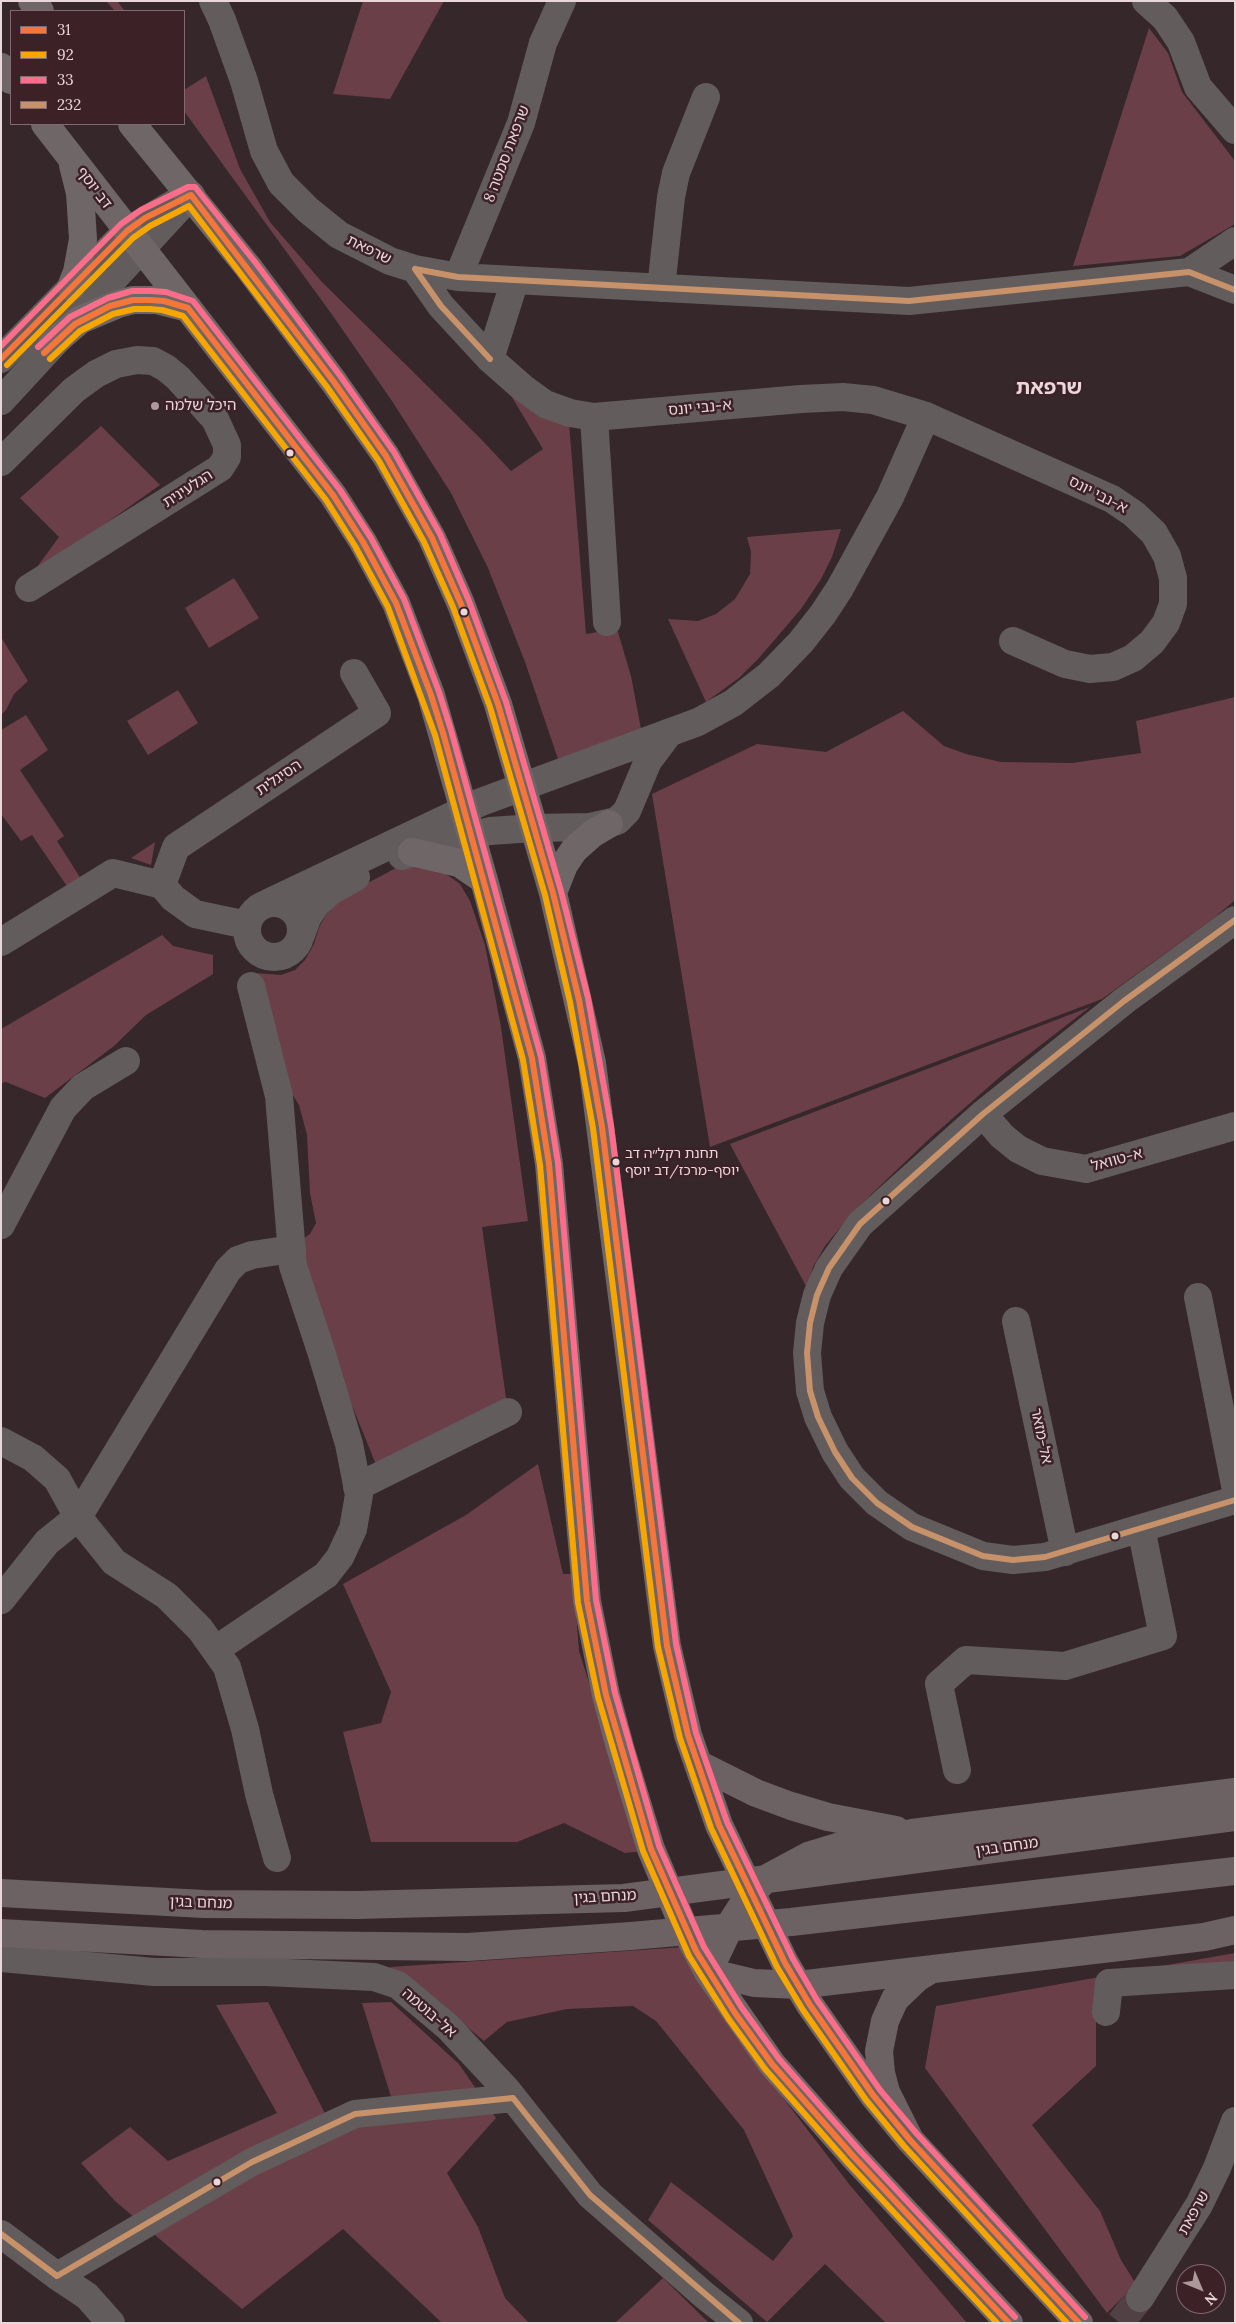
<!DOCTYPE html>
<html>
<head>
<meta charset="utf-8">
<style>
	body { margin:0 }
	#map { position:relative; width:1236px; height:2324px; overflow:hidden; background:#36272a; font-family:Lora,serif }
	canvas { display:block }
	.frame { position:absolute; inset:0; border:2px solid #ead7da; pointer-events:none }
	.legend { position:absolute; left:10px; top:10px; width:175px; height:115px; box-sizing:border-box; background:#3c2127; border:1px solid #826a6f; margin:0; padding:6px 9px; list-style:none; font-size:15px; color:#ead7da }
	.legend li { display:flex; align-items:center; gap:10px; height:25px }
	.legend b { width:25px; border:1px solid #826a6f }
	.north { position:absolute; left:1176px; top:2264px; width:50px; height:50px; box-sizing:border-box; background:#3c2127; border:1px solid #826a6f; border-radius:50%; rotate:135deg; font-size:14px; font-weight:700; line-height:20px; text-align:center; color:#ead7da }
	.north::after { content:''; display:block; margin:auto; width:18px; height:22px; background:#ab999c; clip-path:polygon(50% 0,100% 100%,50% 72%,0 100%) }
</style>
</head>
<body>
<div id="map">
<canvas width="1236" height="2324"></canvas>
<div class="frame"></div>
<ul class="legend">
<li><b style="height:6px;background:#f5763a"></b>31</li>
<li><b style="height:6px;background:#f7a600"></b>92</li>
<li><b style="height:6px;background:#fb6d88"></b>33</li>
<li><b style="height:6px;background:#c7916a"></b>232</li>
</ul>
<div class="north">N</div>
</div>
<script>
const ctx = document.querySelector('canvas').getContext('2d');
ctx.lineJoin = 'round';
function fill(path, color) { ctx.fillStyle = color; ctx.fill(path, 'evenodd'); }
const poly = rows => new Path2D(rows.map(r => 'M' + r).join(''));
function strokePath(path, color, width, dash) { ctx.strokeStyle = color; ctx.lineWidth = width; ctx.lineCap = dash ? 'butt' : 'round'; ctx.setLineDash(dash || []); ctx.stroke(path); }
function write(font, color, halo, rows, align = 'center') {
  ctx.font = font + ' Lora,"Noto Sans Hebrew",serif'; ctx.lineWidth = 5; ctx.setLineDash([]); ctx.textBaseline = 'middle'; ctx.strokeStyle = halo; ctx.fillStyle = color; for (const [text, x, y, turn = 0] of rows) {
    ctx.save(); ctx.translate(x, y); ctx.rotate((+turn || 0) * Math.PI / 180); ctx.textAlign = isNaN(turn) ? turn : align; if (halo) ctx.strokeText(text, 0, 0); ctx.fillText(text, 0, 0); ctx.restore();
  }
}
fill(poly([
	[106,1,117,1,125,11,115,11],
	[363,1,444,1,390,99,333,94],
	[1149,28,1168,53,1182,92,1235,161,1235,224,1180,256,1073,266],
	[206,76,240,169,270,222,322,282,480,438,511,471,543,449,510,394,569,423,586,634,617,629,631,676,641,729,558,759,525,662,488,568,451,493,392,401,333,316,184,111,184,90],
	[101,426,160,485,29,578,59,537,20,498],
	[841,529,832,557,821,579,801,609,759,658,739,678,706,702,668,619,698,621,716,614,735,599,750,574,751,552,747,537],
	[234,578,259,618,209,648,185,608],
	[1,637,28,681,14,694,6,710,1,715],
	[178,690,198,723,148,755,127,721],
	[1235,697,1235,900,1214,918,1102,999,710,1147,652,794,757,744,826,752,903,711,944,746,966,754,1001,762,1072,763,1141,753,1136,721],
	[26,715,48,750,20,770,64,836,57,841,83,882,71,892,32,835,21,841,1,814,1,730],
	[155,842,151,865,131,858],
	[426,865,442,871,460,884,470,901,485,945,501,1027,528,1221,482,1227,507,1405,377,1467,323,1334,297,1243,310,1234,316,1223,310,1193,307,1135,299,1105,287,1086,255,973,281,975,295,970,305,960,314,944,319,927,329,910,345,895,396,868],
	[162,935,173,946,213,955,213,974,146,1015,114,1046,45,1098,6,1082,1,1083,1,1029],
	[1090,1007,1002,1075,928,1140,854,1211,825,1246,813,1267,807,1288,730,1144],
	[538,1464,563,1574,573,1574,579,1651,643,1851,625,1853,564,1823,517,1842,371,1842,343,1732,381,1723,391,1692,343,1584,466,1515],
	[684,1947,745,2048,849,2184,967,2323,886,2323,825,2264,767,2322,648,2220,671,2182,773,2261,793,2236,744,2130,656,2021,633,2006,567,2009,507,2022,484,2041,414,1983,390,1967],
	[1235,1953,1235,1961,1096,1978,1096,2066,1032,2125,1100,2211,1121,2260,1136,2284,1107,2313,925,2068,936,2006],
	[268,2002,335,2133,392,2100,362,2003,391,2002,459,2064,496,2118,447,2173,478,2227,505,2298,529,2323,442,2323,343,2229,242,2309,115,2201,81,2163,130,2127,168,2161,277,2113,216,2005],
	[663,2278,709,2323,615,2323]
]), '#6a3f48');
strokePath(poly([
	[1120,2323,1140,2298]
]), '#514144', 28, [28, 14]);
strokePath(poly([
	[213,1,222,20,244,81,264,151,281,183,308,210,339,235,390,261,415,269,458,277,909,301,1189,272,1235,290],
	[1146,1,1165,18,1181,42,1198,87,1235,130],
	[415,269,441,306,490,359,523,388,545,404,570,413,594,417,801,399,843,397,873,400,926,416,1112,499,1134,514,1154,533,1167,556,1173,578,1173,604,1166,623,1152,642,1133,658,1113,667,1090,669,1065,664,1013,641],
	[1189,272,1235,241],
	[458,277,521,123,543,43,562,1],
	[661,288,671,197,676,173,706,97],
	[1,359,127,231,178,201],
	[490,359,515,280],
	[1,401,191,195],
	[594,417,607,622],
	[1,462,74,390,96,374,116,364,137,360,153,361,166,368,178,378,215,419,227,445,227,457,220,468,29,588],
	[402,856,430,846,490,831,534,828,590,827,617,821,627,811,648,761,669,733],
	[162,885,173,898,195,914,247,925],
	'247 930a27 27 0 1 1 54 0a27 27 0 1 1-54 0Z',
	[268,903,481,802,698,722,733,703,769,675,801,642,823,614,840,588,890,497,926,416],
	[1235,920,1124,1001,983,1114,860,1224,829,1268,817,1295,810,1323,807,1353,810,1391,818,1417,835,1452,852,1478,877,1503,912,1527,983,1556,1013,1560,1045,1557,1235,1500],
	[301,935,307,918,317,903,331,891,356,877],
	[1,942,113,873,162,885,176,847,377,713,354,673],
	[983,1114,1002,1136,1018,1149,1042,1161,1086,1169,1235,1126],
	[1,1225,63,1108,83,1087,126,1061],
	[1198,1297,1235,1485],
	[1016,1321,1065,1552],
	[1,1441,33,1458,57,1479,78,1517,114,1562,167,1596,200,1629,227,1667,245,1729,259,1794,277,1858],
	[357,1487,508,1412],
	[1,1600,47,1542,78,1517,228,1270,238,1260,252,1255,292,1249],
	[215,1650,326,1575,340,1557,353,1529,359,1495,349,1444,321,1351,293,1266,279,1096,251,986],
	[957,1770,939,1684,966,1660,1065,1666,1163,1636,1141,1528],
	[1,1958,154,1972,266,1972,374,1977,398,1985,448,2027,506,2089,590,2195,704,2295,739,2323],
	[1106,2012,1109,1983,1235,1975],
	[1,2234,57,2276,87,2296,111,2323],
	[57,2276,252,2162,355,2114,513,2098],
	[1140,2298,1199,2205,1217,2168,1235,2121]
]), '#625c5c', 28);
strokePath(poly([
	[32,1,40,11],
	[1,67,11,80],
	[45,124,333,495,363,542,396,603,431,695,484,880,532,1058,549,1164,587,1601,606,1695,620,1747,651,1849,683,1925,708,1972,772,2064,854,2157,1009,2323],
	[132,124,248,267,334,382,386,456,432,538,461,604,498,704,553,893,592,1063,667,1646,688,1735,719,1825,785,1963,810,2005,873,2095,910,2140,1079,2323],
	[71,287,77,272,83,239,80,193,73,165],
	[52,344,80,320,118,304,133,300,156,300,188,308],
	[412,852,459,863,484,880],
	[553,893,564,865,574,850,592,834,609,824]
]), '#6e6667', 28);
strokePath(poly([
	[698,1764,756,1793,791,1806,828,1817,896,1830],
	[1235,1792,912,1833,841,1846,808,1856,767,1878,750,1894,733,1920,708,1972,754,1983,798,1985,1204,1937,1235,1930],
	[1,1893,204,1904,357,1905,624,1898,1235,1817],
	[1,1933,202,1944,468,1947,631,1936,791,1922,1235,1871],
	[910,2140,886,2092,881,2073,879,2051,885,2021,895,1999,917,1978,930,1970]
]), '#6c6163', 28);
strokePath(poly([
	[44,353,75,324,110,306,133,300,150,300,164,301,188,308,333,495,363,542,396,603,431,695,443,733,532,1058,549,1164,587,1601,606,1695,651,1849,696,1951,735,2013,772,2064,854,2157,1009,2323],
	[1,359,127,231,145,218,191,195,334,382,386,456,432,538,461,604,498,704,553,893,579,1000,602,1127,667,1646,688,1735,719,1825,785,1963,810,2005,873,2095,910,2140,1079,2323]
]), '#f5763a', 6);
strokePath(poly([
	[50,359,80,331,113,314,134,309,150,309,162,310,183,316,326,500,355,546,388,607,435,735,523,1060,540,1165,578,1603,598,1697,643,1851,689,1956,728,2018,765,2069,848,2163,997,2323],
	[7,365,133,238,150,226,189,206,327,387,379,461,424,542,453,607,490,707,545,895,570,1002,593,1128,658,1647,680,1738,711,1828,777,1967,803,2010,866,2100,904,2146,1067,2323]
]), '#f7a600', 6);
strokePath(poly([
	[1,346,121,224,141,210,188,187,195,187,255,262,341,377,394,452,440,534,469,601,506,702,561,891,588,998,611,1126,676,1644,696,1733,727,1822,793,1959,817,2000,880,2090,917,2134,1085,2317],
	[38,347,70,317,108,298,132,291,151,291,166,292,193,301,340,490,371,538,404,599,439,692,451,730,541,1057,558,1163,596,1600,615,1693,659,1846,704,1947,742,2008,779,2059,860,2151,1015,2317]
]), '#fb6d88', 6);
strokePath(poly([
	[415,269,458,277,909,301,1189,272,1235,290],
	[415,269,441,306,490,359],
	[1235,920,1124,1001,983,1114,860,1224,829,1268,817,1295,810,1323,807,1353,810,1391,818,1417,835,1452,852,1478,877,1503,912,1527,983,1556,1013,1560,1045,1557,1235,1500],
	[1,2234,57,2276,252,2162,355,2114,513,2098,590,2195,739,2323]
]), '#c7916a', 6);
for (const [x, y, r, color] of [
	[155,406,5,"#ab999c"],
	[290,453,4.5,"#ead7da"],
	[464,612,4.5,"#ead7da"],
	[616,1162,4.5,"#ead7da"],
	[886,1201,4.5,"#ead7da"],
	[1115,1536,4.5,"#ead7da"],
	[217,2182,4.5,"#ead7da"]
]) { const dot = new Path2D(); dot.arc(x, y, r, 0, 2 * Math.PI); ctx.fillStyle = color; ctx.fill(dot); strokePath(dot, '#3c2127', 2); }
write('14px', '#ead7da', '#3c2127', [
	["תחנת רקל״ה דב",625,1154],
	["יוסף-מרכז/דב יוסף",625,1171]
], 'left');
write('15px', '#ead7da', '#3c2127', [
	["שרפאת סמטה 8",507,154,-69],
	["דב יוסף",94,188,53],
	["שרפאת",369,250,26],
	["א-נבי יונס",700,408,-5],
	["הגלעינית",188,489,-33],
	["א-נבי יונס",1098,495,27],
	["הסיגלית",279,778,-34],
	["א-טוואל",1117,1160,-15],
	["אל-מזאר",1041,1436,78],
	["מנחם בגין",1007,1847,-8],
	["מנחם בגין",605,1897,-3],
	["מנחם בגין",201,1903,2],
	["אל-בוטמה",429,2013,41],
	["שרפאת",1194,2213,-61]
]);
write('15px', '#ead7da', '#3c2127', [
	["היכל שלמה",165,406]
], 'left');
write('bold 20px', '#ead7da', '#3c2127', [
	["שרפאת",1049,388]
]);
</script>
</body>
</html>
